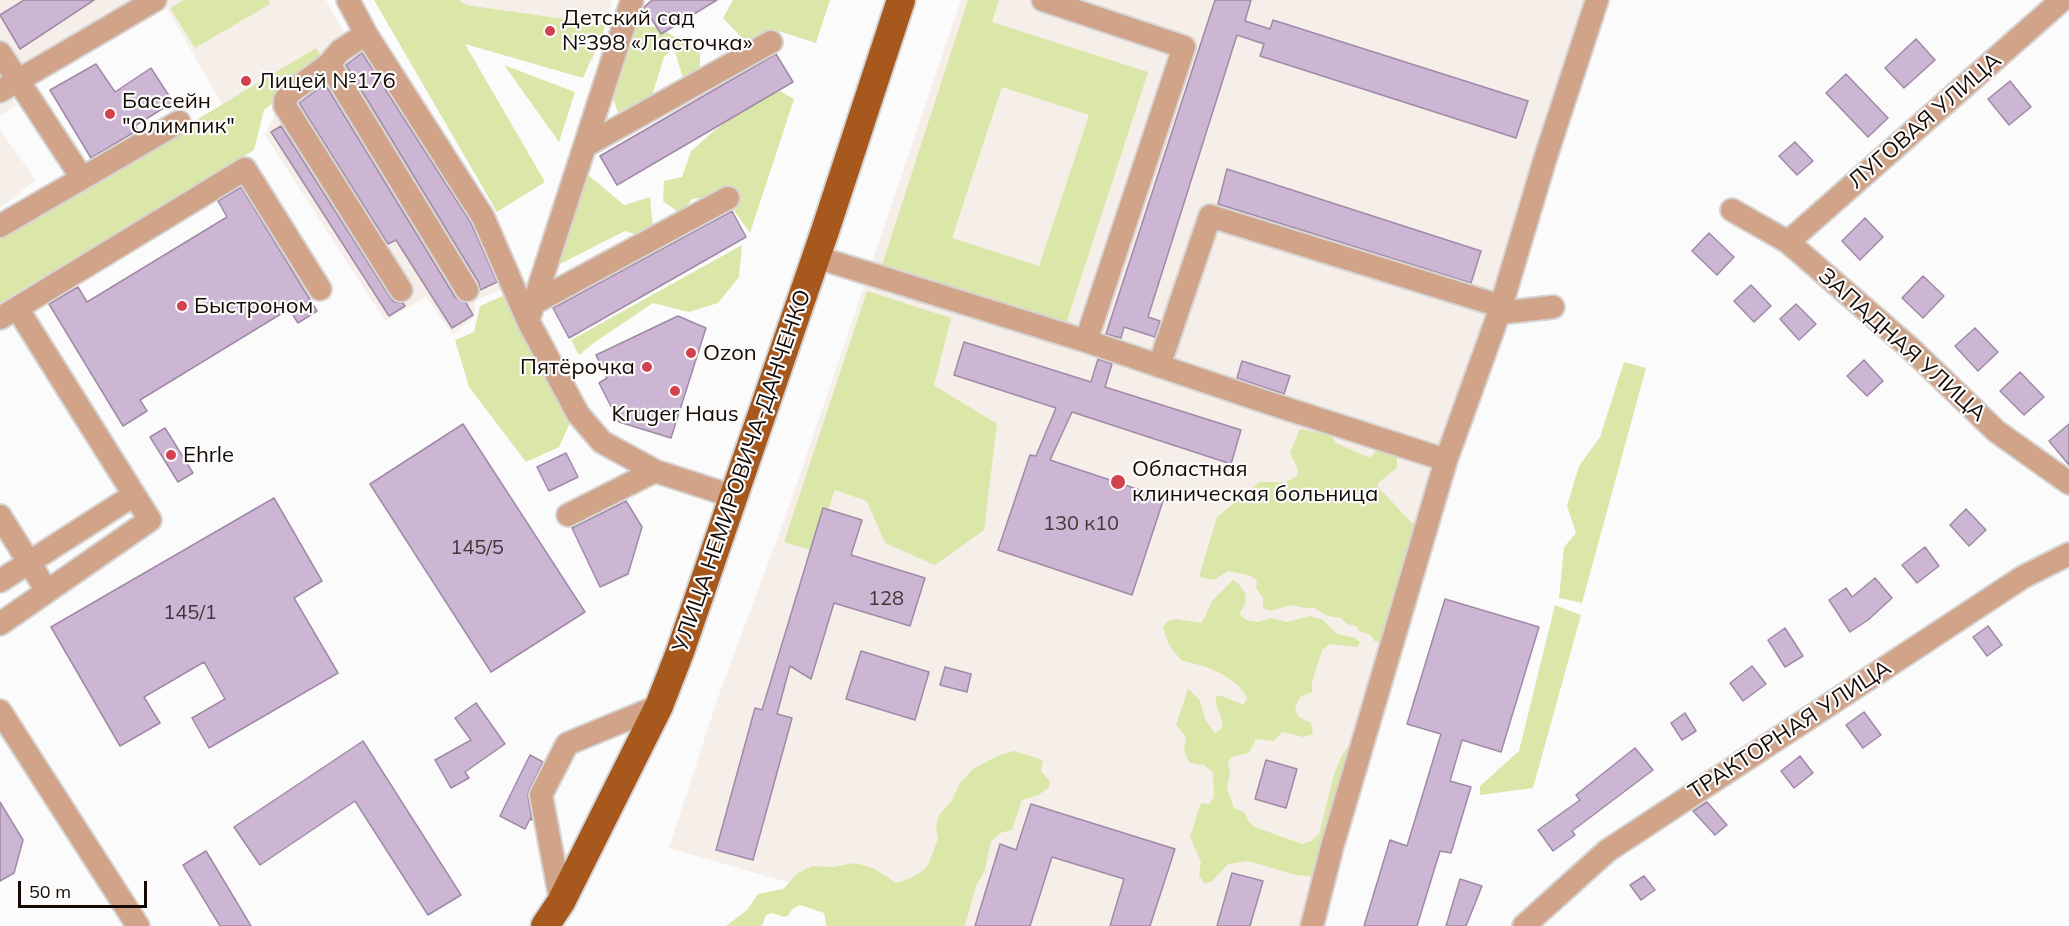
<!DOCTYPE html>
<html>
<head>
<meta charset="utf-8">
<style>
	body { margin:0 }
	#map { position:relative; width:2069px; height:926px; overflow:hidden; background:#fbfbfb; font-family:Mulish,sans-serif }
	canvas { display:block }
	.scale { position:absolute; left:18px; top:881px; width:129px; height:27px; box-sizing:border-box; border:3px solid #150a03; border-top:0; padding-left:8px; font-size:18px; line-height:21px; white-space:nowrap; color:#150a03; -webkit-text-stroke:4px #fbfbfb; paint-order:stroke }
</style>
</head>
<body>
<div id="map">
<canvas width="2069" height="926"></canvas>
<div class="scale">50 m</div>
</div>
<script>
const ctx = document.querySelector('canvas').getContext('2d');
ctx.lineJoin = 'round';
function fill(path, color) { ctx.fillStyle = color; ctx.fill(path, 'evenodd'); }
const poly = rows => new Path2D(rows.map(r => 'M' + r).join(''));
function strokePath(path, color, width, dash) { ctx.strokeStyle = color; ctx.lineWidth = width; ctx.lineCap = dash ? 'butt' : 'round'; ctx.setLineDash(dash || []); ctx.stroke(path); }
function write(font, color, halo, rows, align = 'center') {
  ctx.font = font + ' Mulish,sans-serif'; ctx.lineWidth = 4.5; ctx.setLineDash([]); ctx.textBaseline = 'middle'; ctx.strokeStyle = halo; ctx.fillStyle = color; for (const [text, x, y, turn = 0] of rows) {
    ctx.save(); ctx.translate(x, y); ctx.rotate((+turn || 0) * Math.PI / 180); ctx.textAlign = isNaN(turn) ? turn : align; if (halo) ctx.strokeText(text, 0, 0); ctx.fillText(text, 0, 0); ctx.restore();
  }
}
fill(poly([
	[0,0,144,0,3,84,16,105,0,115],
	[162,0,326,0,344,33,338,47,228,114],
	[402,0,612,0,593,61],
	[961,0,1588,0,1302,926,939,926,669,848,718,697,790,504],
	[362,41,468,206,506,287,475,301,475,316,453,335,426,297,385,321,265,135,279,106],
	[0,130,36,180,0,208]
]), '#f6eee8');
fill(poly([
	[184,0,268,0,270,4,195,48,170,8],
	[374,0,459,0,466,5,606,25,583,78,465,44,545,182,497,212],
	[733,0,830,0,816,43,772,29,747,43,723,18],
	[968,0,999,0,992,22,1148,72,1066,324,882,265],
	[1002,87,1089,115,1039,266,952,238],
	[633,26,659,27,700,53,700,72,683,78,674,48,664,57,651,99,618,112,610,91],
	[316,48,324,65,264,110,254,150,0,303,0,238],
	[504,65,575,92,559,142],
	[780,91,794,99,750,233,723,195,692,199,681,214,663,201,664,181,682,177,691,151,737,111],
	[586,173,624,205,650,197,653,227,643,237,625,231,550,269],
	[742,245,739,277,718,303,689,312,653,303,595,342,579,355,571,340],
	[867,291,951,318,934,385,997,424,984,530,935,565,885,543,867,501,835,490,813,551,784,542],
	[507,294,573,416,559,447,526,462,469,387,455,340,474,332,480,306],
	[1624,362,1646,368,1582,603,1559,598,1564,547,1576,533,1567,506,1579,466,1600,437],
	[1300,429,1331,435,1336,443,1370,458,1376,451,1382,449,1393,451,1397,457,1397,468,1378,483,1378,487,1411,522,1428,533,1393,646,1374,641,1371,635,1359,631,1356,626,1347,624,1341,618,1328,616,1314,608,1305,608,1290,605,1271,611,1263,608,1263,598,1256,588,1257,580,1248,575,1228,571,1214,580,1199,577,1217,517,1259,482,1286,482,1297,476,1298,469,1290,453],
	[1233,580,1238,583,1246,595,1245,604,1239,614,1246,620,1258,622,1271,618,1287,622,1310,616,1323,620,1337,634,1355,638,1360,642,1357,647,1330,644,1322,650,1312,682,1312,692,1300,697,1295,709,1299,717,1311,723,1313,734,1303,737,1283,732,1273,741,1256,739,1249,753,1231,757,1228,763,1230,772,1227,789,1234,808,1245,813,1249,822,1255,827,1302,844,1311,841,1319,834,1334,775,1342,755,1353,741,1317,877,1296,875,1248,861,1228,864,1212,881,1205,884,1199,876,1201,862,1190,837,1200,805,1202,803,1209,804,1214,797,1213,772,1204,765,1191,763,1188,760,1184,750,1186,737,1176,725,1188,689,1199,699,1206,721,1215,733,1221,729,1223,723,1216,704,1216,697,1219,695,1242,704,1245,703,1247,697,1240,687,1222,674,1206,667,1181,660,1169,645,1163,628,1166,622,1176,619,1202,623,1212,601],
	[1555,605,1581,615,1533,788,1480,795,1480,786,1519,751],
	[1014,751,1043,760,1041,771,1050,782,1049,788,1038,795,1022,800,1012,830,1000,833,991,841,985,870,976,886,965,926,826,926,824,913,800,905,792,909,788,916,785,917,771,913,766,915,762,926,726,926,747,910,758,894,783,889,797,874,812,866,833,867,854,863,873,868,896,883,909,879,924,870,928,865,938,839,936,826,939,815,951,802,960,783,973,769,999,755]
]), '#dbe7a9');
const building = poly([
	[24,0,94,0,20,49,0,15,24,0],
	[652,0,717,0,661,34,644,7,652,0],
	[1215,0,1251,0,1245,21,1270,29,1273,20,1528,101,1516,138,1260,56,1264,44,1237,35,1148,317,1160,321,1155,337,1124,327,1121,338,1106,334,1215,0],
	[1916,39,1935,60,1904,88,1885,68,1916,39],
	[362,53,471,223,497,282,480,290,479,283,346,65,362,53],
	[776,54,793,82,617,185,600,156,776,54],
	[96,64,115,92,151,68,173,102,135,126,138,130,91,158,50,90,96,64],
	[1846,74,1888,118,1868,137,1826,93,1846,74],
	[2010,81,2031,107,2009,125,1988,99,2010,81],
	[325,84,455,297,466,303,473,315,452,328,396,240,388,244,299,103,325,84],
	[281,126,390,297,394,302,403,303,405,306,389,316,271,132,281,126],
	[1795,142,1813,161,1797,175,1779,156,1795,142],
	[1227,169,1481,251,1471,283,1218,204,1227,169],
	[241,187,317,311,298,323,289,309,140,400,147,411,123,426,49,304,78,287,87,302,227,217,218,201,241,187],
	[732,211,746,237,569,338,553,308,732,211],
	[1865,218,1883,237,1860,260,1842,241,1865,218],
	[1709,233,1734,257,1717,275,1692,251,1709,233],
	[1923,276,1944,296,1923,318,1902,298,1923,276],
	[1751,285,1771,306,1754,322,1734,301,1751,285],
	[1796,304,1816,324,1799,340,1780,319,1796,304],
	[678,316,706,328,671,438,619,422,599,383,607,378,596,355,678,316],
	[1975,328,1998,352,1978,371,1955,346,1975,328],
	[964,342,1091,382,1098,359,1112,364,1105,387,1241,430,1231,464,1072,412,1050,460,1164,498,1132,595,998,550,1030,455,1036,456,1056,408,954,375,964,342],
	[1864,360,1883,381,1867,396,1847,376,1864,360],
	[1242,361,1290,376,1284,394,1237,378,1242,361],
	[2020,372,2044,397,2024,415,2000,391,2020,372],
	[463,424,585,612,491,672,370,484,463,424],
	[2069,424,2069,465,2049,441,2069,424],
	[165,428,193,473,178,482,150,437,165,428],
	[566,453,578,477,549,491,537,467,566,453],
	[274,498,322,581,294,598,338,673,209,748,192,718,225,699,204,662,144,697,160,723,120,746,51,627,274,498],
	[626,501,642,527,628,574,600,587,572,528,626,501],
	[823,508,862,520,851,555,925,578,910,626,834,603,811,679,790,666,777,714,792,718,753,860,716,850,755,708,762,710,823,508],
	[1966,509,1986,530,1969,546,1950,525,1966,509],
	[1925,547,1939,566,1917,583,1902,565,1925,547],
	[1875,578,1892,598,1868,620,1850,632,1829,600,1846,588,1852,597,1875,578],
	[1445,599,1539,627,1501,752,1462,740,1450,781,1471,787,1451,853,1440,851,1417,926,1364,926,1390,840,1407,846,1441,734,1407,724,1445,599],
	[1988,626,2002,645,1987,656,1973,637,1988,626],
	[1785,628,1803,656,1785,667,1768,640,1785,628],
	[861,651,929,672,915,720,846,699,861,651],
	[1752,666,1766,684,1743,701,1730,683,1752,666],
	[945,667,971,674,967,692,940,685,945,667],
	[476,703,505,744,465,772,469,778,451,788,435,760,471,740,455,718,476,703],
	[1864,712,1881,735,1863,748,1846,725,1864,712],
	[1685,713,1696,731,1682,740,1671,723,1685,713],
	[363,741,461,895,428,915,355,801,260,865,234,827,363,741],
	[1635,748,1653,770,1572,831,1575,835,1553,851,1538,830,1580,800,1576,795,1635,748],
	[530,755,543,762,529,790,528,797,532,820,530,819,525,829,500,816,530,755],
	[1800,756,1813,773,1794,788,1781,771,1800,756],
	[1266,760,1297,769,1286,808,1255,799,1266,760],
	[0,802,23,840,14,873,0,881,0,802],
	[1707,802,1727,825,1715,835,1693,811,1707,802],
	[1031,804,1175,849,1150,926,1110,926,1124,879,1052,857,1030,926,975,926,1000,844,1016,850,1031,804],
	[206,851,251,926,220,926,183,865,206,851],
	[1232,873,1263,881,1250,926,1217,926,1232,873],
	[1644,876,1655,890,1641,900,1630,885,1644,876],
	[1460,879,1482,886,1466,926,1446,926,1460,879]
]);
fill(building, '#cdb5d4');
strokePath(building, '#a08aa7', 1.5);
const minor = poly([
	[348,0,366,34,483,217,528,321],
	[632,0,528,321,578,414,602,442,655,471,735,497],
	[366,34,340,51,329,64,291,92,285,100,285,106,401,290],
	[0,53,82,178],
	[329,64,467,290],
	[0,91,155,0],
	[585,146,771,42],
	[1732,210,1788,242,1910,348,1996,431,2069,483],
	[0,226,179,122],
	[1788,242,2062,0],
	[816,257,1086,341,1184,47,1043,0],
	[534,303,728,198],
	[17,308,245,169,320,289],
	[1499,313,1553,307],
	[0,318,17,308,150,520,0,624],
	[1086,341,1272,404,1446,460],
	[1159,366,1210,216,1494,304],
	[568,515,655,471],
	[0,516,47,591],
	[0,581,134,495],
	[0,711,138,926],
	[561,902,541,795,567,744,659,706],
	[1312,926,1332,847,1446,460,1499,313,1545,159,1597,0],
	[1524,926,1607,851,2023,577,2069,554]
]);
const major = poly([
	[545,926,561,902,659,706,680,652,825,231,901,0]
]);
strokePath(minor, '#d6d4d3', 26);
strokePath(major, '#d6d4d3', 32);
strokePath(minor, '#d1a489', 22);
strokePath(major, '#a6581d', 28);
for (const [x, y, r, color] of [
	[550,31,6,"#d1414e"],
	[246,81,6,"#d1414e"],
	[110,114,6,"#d1414e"],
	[182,306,6,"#d1414e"],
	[691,353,6,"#d1414e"],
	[647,367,6,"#d1414e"],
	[675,391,6,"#d1414e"],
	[171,455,6,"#d1414e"],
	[1118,482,8,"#d1414e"]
]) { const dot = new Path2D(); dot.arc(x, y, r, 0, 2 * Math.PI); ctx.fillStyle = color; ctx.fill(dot); strokePath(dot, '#fbfbfb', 2); }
write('20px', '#433537', null, [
	["130 к10",1081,524],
	["145/5",477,548],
	["128",886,599],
	["145/1",190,613]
]);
write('22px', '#150a03', '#fbfbfb', [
	["Детский сад",562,18],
	["№398 «Ласточка»",562,43],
	["Лицей №176",258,81],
	["Бассейн",122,101],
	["\"Олимпик\"",122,126],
	["Быстроном",194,306],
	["Ozon",703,353],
	["Пятёрочка",635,367,"right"],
	["Kruger Haus",675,414,"center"],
	["Ehrle",183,455],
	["Областная",1132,469],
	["клиническая больница",1132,494]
], 'left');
write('22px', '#150a03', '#fbfbfb', [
	["ЛУГОВАЯ УЛИЦА",1925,121,-41],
	["ЗАПАДНАЯ УЛИЦА",1902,345,42],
	["УЛИЦА НЕМИРОВИЧА-ДАНЧЕНКО",742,471,-71],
	["ТРАКТОРНАЯ УЛИЦА",1790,730,-33]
]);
</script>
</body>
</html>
